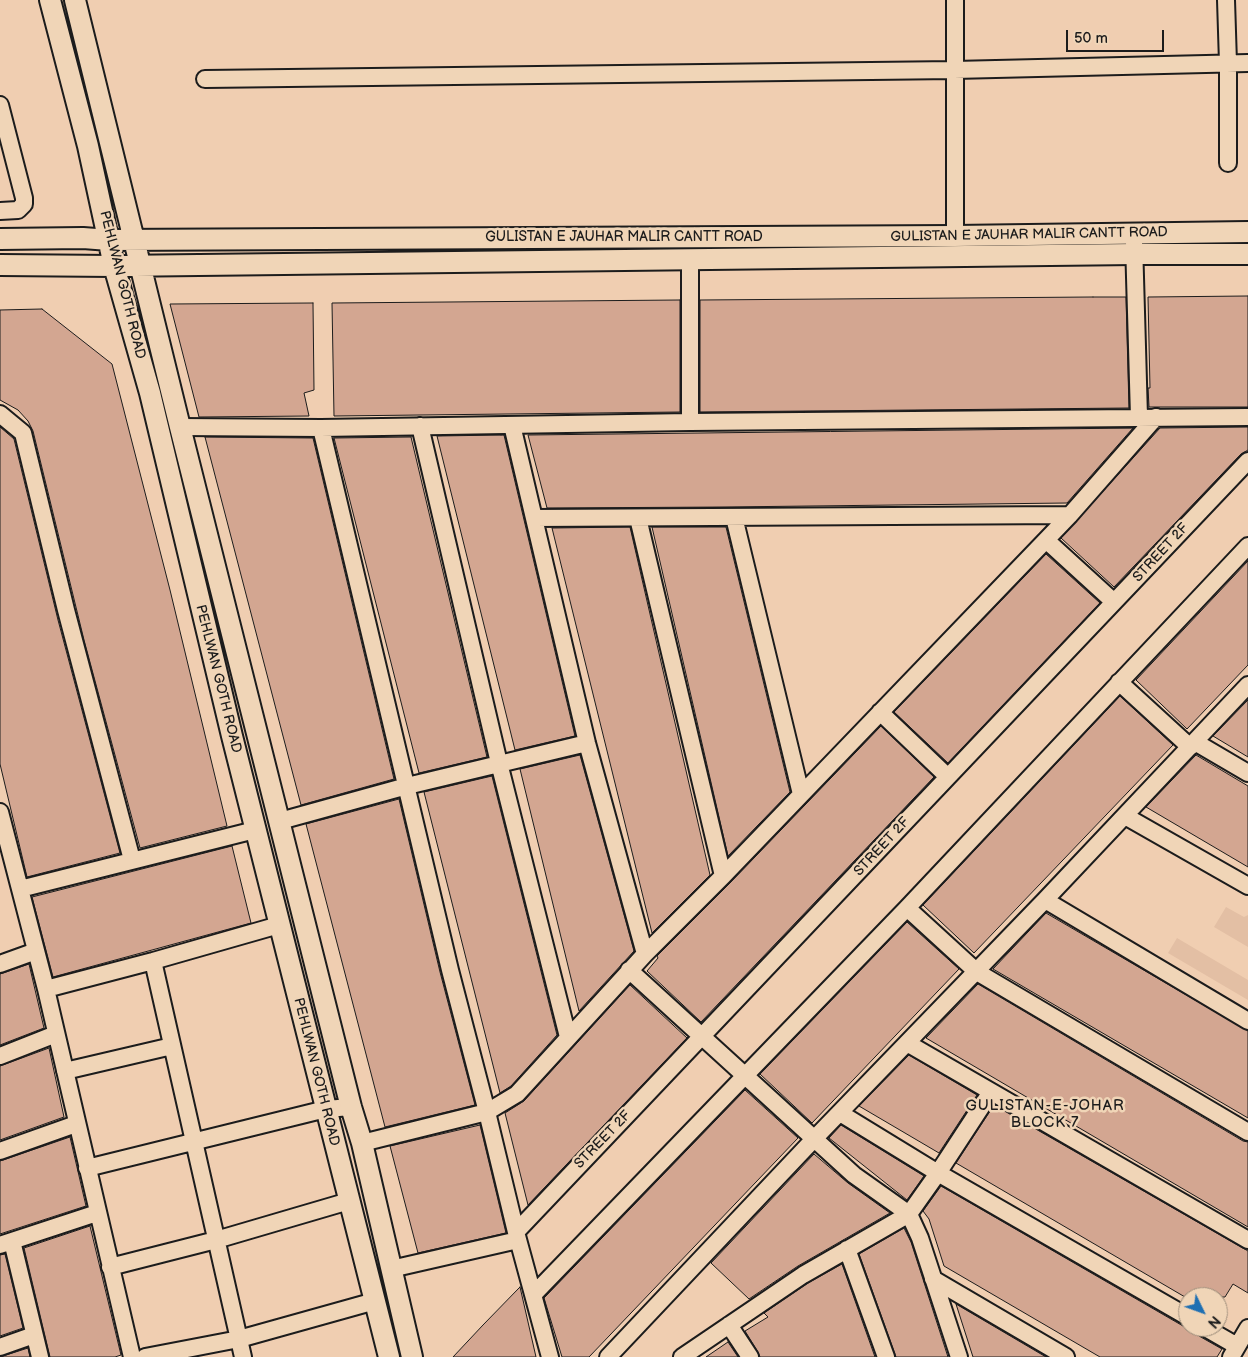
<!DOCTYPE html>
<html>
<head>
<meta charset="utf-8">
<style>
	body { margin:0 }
	#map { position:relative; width:1248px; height:1357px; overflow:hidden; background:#f0ceb1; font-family:"Balsamiq Sans",sans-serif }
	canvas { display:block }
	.north { position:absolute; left:1178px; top:1287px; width:50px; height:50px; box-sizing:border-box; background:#f0d5b7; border:1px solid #9b8b79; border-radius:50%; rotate:132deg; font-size:14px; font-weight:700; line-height:20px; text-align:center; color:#1c1c1c }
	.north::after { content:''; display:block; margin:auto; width:18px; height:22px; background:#1f6fb2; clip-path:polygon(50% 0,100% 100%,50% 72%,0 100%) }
	.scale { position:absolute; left:1066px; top:30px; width:98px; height:22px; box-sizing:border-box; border:2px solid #1c1c1c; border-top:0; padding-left:6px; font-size:15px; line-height:18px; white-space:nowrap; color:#1c1c1c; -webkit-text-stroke:4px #f0d5b7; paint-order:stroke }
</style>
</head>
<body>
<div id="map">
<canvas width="1248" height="1357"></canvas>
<div class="north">N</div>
<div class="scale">50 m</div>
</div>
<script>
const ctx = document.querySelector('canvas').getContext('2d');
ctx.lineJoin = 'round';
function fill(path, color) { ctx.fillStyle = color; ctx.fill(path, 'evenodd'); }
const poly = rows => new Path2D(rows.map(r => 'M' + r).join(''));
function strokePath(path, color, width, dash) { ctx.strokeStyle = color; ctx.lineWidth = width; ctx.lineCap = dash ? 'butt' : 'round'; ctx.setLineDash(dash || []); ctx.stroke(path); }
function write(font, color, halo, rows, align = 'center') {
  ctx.font = font + ' "Balsamiq Sans",sans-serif'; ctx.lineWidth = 5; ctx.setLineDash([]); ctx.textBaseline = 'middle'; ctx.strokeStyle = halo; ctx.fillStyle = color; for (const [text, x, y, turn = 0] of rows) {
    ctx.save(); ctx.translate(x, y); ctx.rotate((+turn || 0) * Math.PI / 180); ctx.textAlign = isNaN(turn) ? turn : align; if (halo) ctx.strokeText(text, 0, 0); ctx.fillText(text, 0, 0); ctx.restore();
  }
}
fill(poly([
	[1226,907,1244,917,1248,915,1248,947,1214,927],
	[1177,938,1248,980,1248,1000,1168,953]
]), '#e3bfa4');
const building = poly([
	[1248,296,1248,407,1149,407,1148,388,1150,388,1148,297,1248,296],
	[1093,297,1126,297,1129,408,700,412,700,300,1093,297],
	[680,300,680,412,334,416,332,303,680,300],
	[313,303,314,390,304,393,309,416,199,417,170,304,313,303],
	[42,309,112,364,170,590,227,826,140,848,84,640,33,431,28,421,18,410,0,400,0,310,42,309],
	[0,427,14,439,58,620,120,853,27,877,0,764,0,427],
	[1248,427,1248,450,1241,454,1114,587,1061,538,1160,428,1248,427],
	[1133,428,1067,503,725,507,547,508,528,435,1133,428],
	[501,435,504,435,575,736,515,750,437,436,501,435],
	[205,437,313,438,394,779,301,805,205,437],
	[411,437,487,757,419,773,334,438,411,437],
	[630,527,710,875,652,933,552,528,630,527],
	[652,527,726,527,790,792,728,856,652,527],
	[1046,554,1100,603,948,763,894,712,1046,554],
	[1248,561,1248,665,1187,729,1136,680,1248,561],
	[1120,696,1173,745,974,953,923,905,1120,696],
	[1248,700,1248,757,1213,736,1248,700],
	[881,726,934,777,701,1022,647,971,658,958,657,956,730,883,881,726],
	[580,755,634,951,579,1011,520,769,580,755],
	[1196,755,1248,786,1248,867,1146,807,1196,755],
	[492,776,557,1035,511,1086,500,1093,424,792,492,776],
	[399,799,440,972,475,1105,385,1127,306,824,399,799],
	[232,846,251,923,53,977,32,897,232,846],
	[1046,913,1248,1031,1248,1118,993,969,1046,913],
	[907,922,959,969,812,1123,760,1074,907,922],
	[29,964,44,1028,0,1045,0,974,29,964],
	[978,984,1243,1141,1248,1142,1248,1227,926,1038,978,984],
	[630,985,687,1038,528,1205,505,1113,524,1101,630,985],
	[49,1048,64,1117,0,1140,0,1066,49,1048],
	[909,1055,977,1095,939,1153,859,1106,909,1055],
	[745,1090,798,1138,589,1357,562,1357,544,1298,745,1090],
	[994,1105,1248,1251,1248,1293,1233,1284,1225,1297,1185,1297,956,1163,994,1105],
	[480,1125,506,1233,418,1253,390,1146,480,1125],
	[841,1125,924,1176,907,1200,829,1138,841,1125],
	[70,1137,86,1206,0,1234,0,1161,70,1137],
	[814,1154,848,1183,890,1213,798,1266,749,1299,711,1263,814,1154],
	[941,1186,1183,1326,1194,1328,1199,1336,1222,1349,1217,1357,1100,1357,944,1266,929,1219,923,1211,941,1186],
	[90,1226,121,1355,115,1357,50,1357,24,1248,90,1226],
	[904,1228,911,1242,948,1357,896,1357,859,1254,904,1228],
	[5,1254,23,1328,0,1336,0,1255,5,1254],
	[842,1264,875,1357,760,1357,758,1352,745,1331,768,1317,764,1313,808,1283,842,1264],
	[520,1287,536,1357,453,1357,483,1325,520,1287],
	[956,1304,1046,1357,973,1357,956,1304],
	[728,1342,738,1357,706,1357,728,1342],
	[28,1348,30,1357,0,1357,3,1356,28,1348]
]);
fill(building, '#d3a691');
strokePath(building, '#1c1c1c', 1);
const minor = poly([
	[955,0,955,236],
	[1226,0,1228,63,1228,163],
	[205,79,954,70,1248,63],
	[0,105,24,198,24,204,18,210,0,211],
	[1134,242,1139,417],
	[690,259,690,422],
	[0,414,23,433,66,610,132,860],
	[512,425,587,743,645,954],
	[420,426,499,763,568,1037],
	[180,427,321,428,690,422,1248,417],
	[321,428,450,970,487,1112,516,1232,550,1357],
	[734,517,801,794],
	[534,518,1070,515],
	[638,518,723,876],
	[1046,540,1114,602],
	[1119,682,1190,747],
	[880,712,948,777],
	[1195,742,1248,773],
	[0,812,46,989,132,1357],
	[1125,816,1248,886],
	[280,821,407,786,587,743],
	[20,889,255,830],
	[1045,900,1248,1021],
	[907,908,977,972,1248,1132],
	[153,961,243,1357],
	[0,964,36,951],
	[629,970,854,1175,909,1214,920,1238,959,1357],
	[46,989,153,961,279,925],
	[907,1043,1248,1240],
	[0,1056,56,1034],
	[65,1071,172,1046],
	[840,1113,938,1173,1188,1317],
	[362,1143,487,1112,517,1094,645,954,723,876,1070,515,1156,417],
	[0,1151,76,1124],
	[87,1168,326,1109,351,1107],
	[516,1232,1248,461],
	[12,1241,40,1357],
	[0,1245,97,1213],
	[847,1249,886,1357],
	[110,1267,216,1240,349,1201],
	[391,1269,518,1240],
	[933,1279,1066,1357],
	[534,1294,907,908,1248,546],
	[729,1325,750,1357],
	[1204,1327,1237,1346],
	[0,1347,34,1335],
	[145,1357,239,1339,375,1301],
	[608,1357,814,1139,1045,900,1248,685],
	[682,1357,803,1275,909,1214,938,1173,991,1092],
	[1231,1357,1248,1328]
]);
const major = poly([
	[50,0,88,146,114,266,150,393,232,736,389,1357],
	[75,0,180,427,351,1107,362,1143,412,1357],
	[0,239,83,238,109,240,955,236,1248,232],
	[0,265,114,266,1135,254,1248,254]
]);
strokePath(minor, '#1c1c1c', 20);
strokePath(major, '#1c1c1c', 24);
strokePath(minor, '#f0d5b7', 16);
strokePath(major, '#f0d5b7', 20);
write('14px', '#1c1c1c', '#f0d5b7', [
	["GULISTAN E JAUHAR MALIR CANTT ROAD",1029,235,-1],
	["GULISTAN E JAUHAR MALIR CANTT ROAD",624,237],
	["PEHLWAN GOTH ROAD",122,285,76],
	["STREET 2F",1161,553,-47],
	["PEHLWAN GOTH ROAD",218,679,76],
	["STREET 2F",882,847,-47],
	["PEHLWAN GOTH ROAD",316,1072,76],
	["STREET 2F",603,1140,-46]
]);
ctx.letterSpacing = '1px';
write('15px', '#1c1c1c', '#f0d5b7', [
	["GULISTAN-E-JOHAR",1045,1106],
	["BLOCK 7",1045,1123]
]);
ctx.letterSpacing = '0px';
</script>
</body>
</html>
